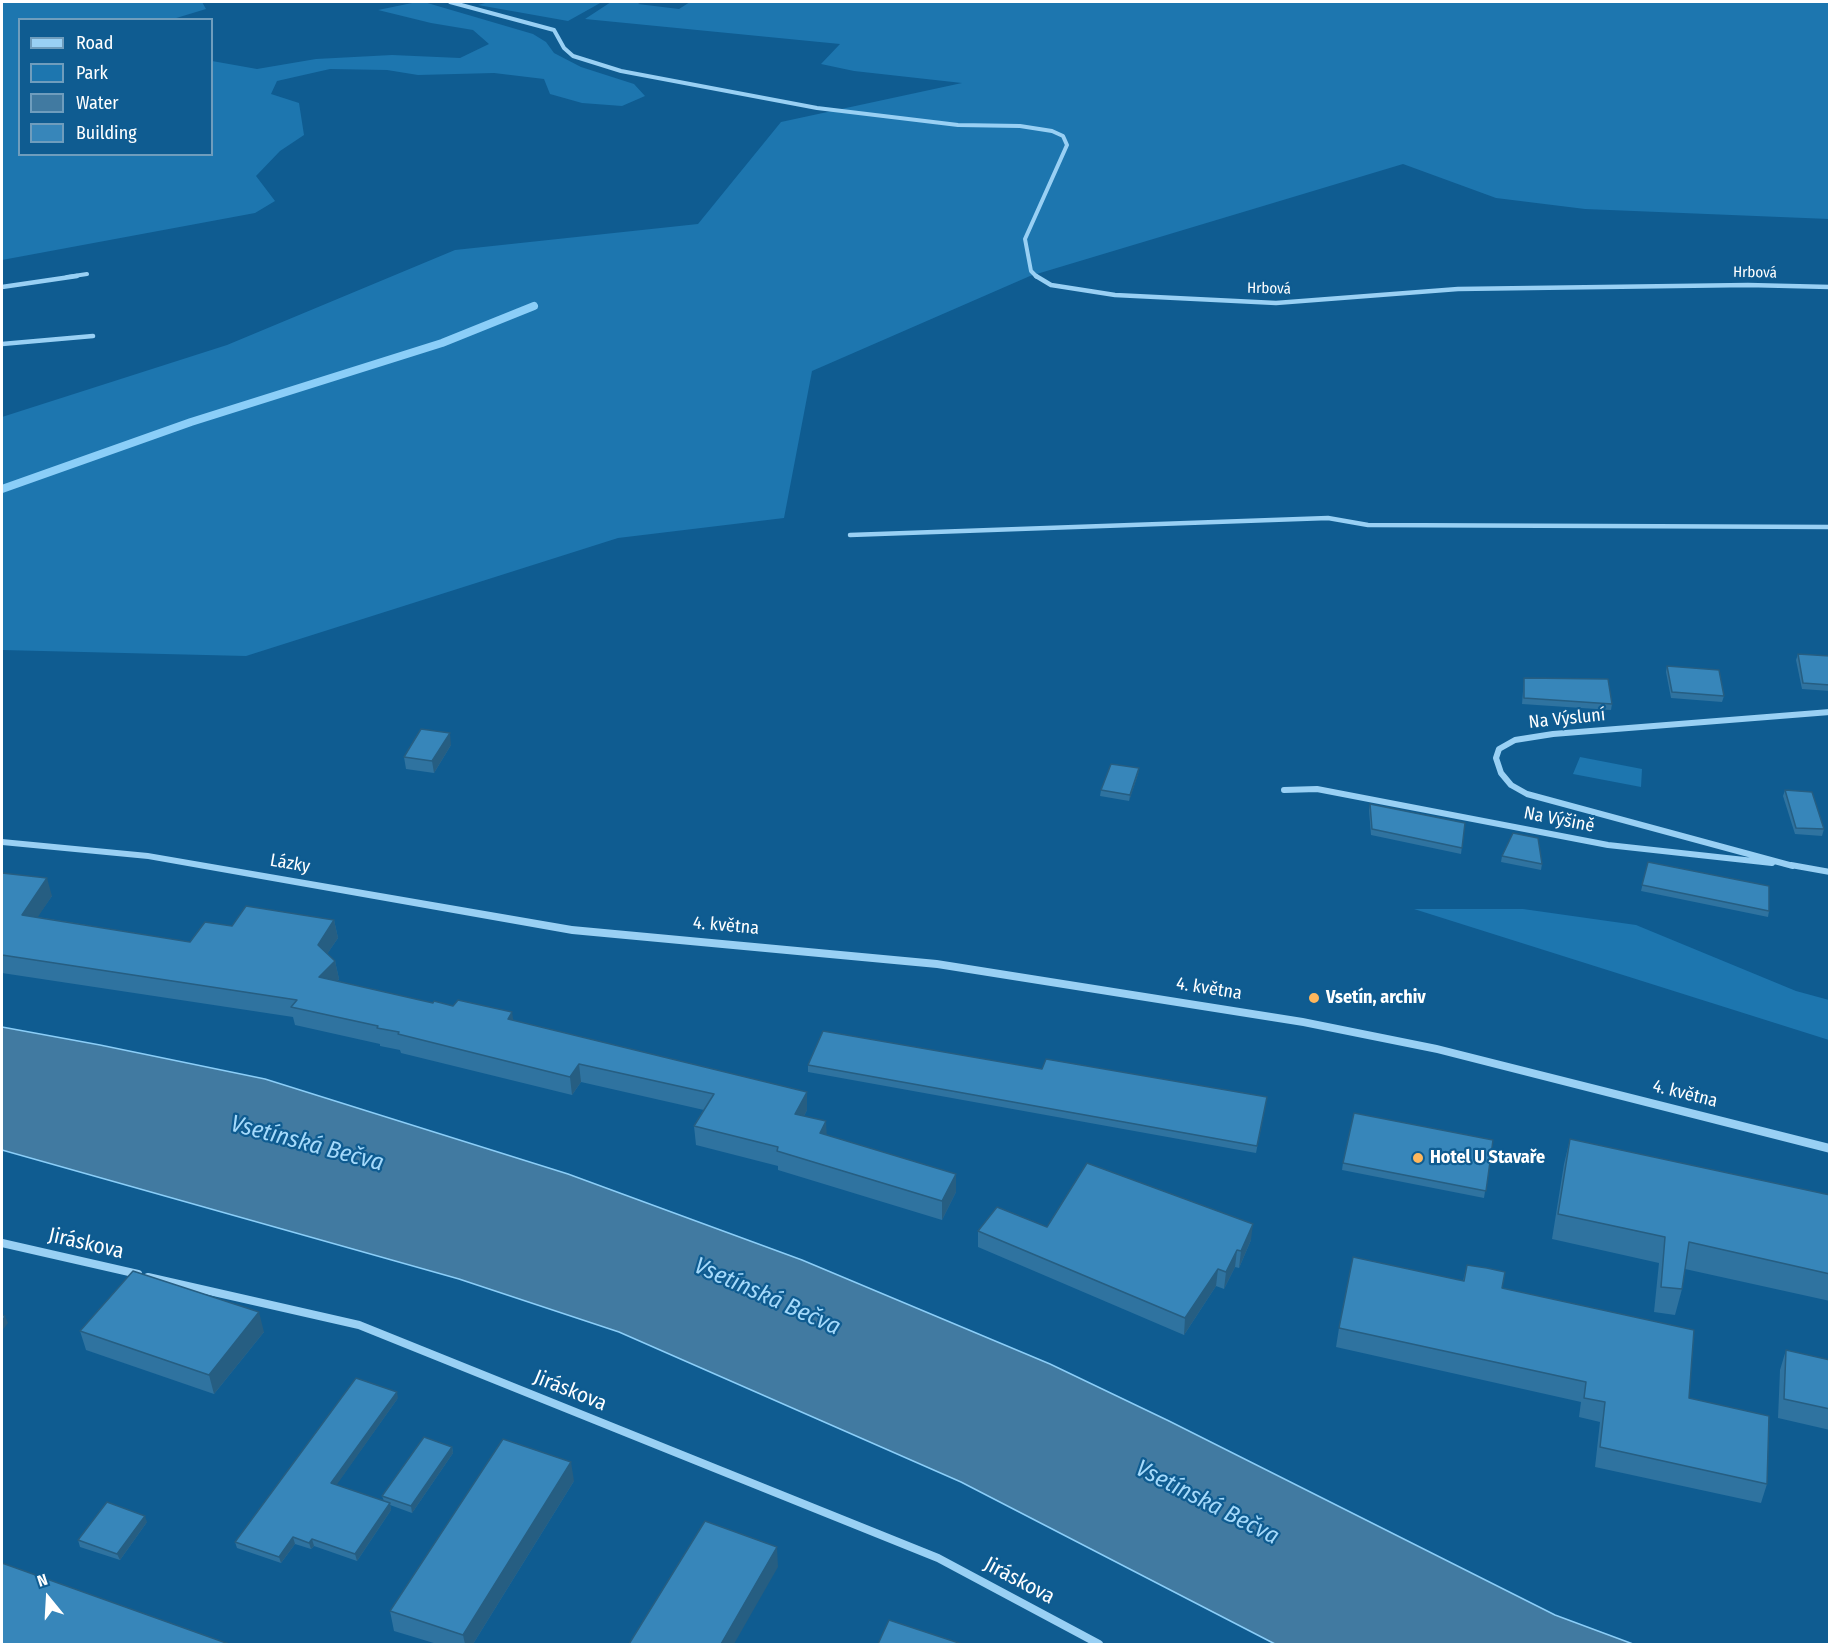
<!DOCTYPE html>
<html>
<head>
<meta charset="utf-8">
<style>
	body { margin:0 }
	#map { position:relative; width:1831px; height:1646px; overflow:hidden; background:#0f5c91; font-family:"Fira Sans Condensed",sans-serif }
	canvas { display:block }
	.frame { position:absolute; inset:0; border:3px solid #fff; pointer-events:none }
	.legend { position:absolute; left:18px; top:18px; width:195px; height:138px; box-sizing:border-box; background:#0f5c91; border:2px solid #6f9dbd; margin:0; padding:8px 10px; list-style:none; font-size:18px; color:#fff }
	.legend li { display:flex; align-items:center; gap:12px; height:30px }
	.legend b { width:30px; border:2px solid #6f9dbd }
	.north { position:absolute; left:18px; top:1568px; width:60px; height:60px; -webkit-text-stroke:4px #0f5c91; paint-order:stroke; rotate:342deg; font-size:16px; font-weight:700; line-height:24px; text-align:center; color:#fff }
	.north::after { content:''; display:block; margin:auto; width:21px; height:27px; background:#fff; clip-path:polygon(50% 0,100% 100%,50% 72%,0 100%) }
</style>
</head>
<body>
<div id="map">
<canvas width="1831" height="1646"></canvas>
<div class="frame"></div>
<ul class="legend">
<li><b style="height:8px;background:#99d0f4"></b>Road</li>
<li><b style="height:16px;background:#1d76af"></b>Park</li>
<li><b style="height:16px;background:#417aa1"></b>Water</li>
<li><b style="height:16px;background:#3786ba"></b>Building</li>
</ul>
<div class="north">N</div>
</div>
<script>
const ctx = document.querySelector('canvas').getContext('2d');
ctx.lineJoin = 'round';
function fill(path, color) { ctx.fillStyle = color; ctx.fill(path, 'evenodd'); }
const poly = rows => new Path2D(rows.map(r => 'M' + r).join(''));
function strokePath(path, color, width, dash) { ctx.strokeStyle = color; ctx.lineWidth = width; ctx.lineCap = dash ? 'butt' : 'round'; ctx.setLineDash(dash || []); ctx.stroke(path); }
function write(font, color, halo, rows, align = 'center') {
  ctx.font = font + ' "Fira Sans Condensed",sans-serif'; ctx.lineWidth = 4.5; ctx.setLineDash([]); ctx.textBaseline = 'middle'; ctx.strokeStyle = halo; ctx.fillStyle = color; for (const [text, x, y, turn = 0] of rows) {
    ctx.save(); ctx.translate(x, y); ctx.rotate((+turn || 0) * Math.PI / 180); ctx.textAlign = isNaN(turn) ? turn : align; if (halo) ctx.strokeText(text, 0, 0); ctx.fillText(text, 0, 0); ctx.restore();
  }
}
fill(poly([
	[2,2,202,2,206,9,173,19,20,20,20,154,212,154,212,61,257,69,316,59,392,55,460,58,489,44,473,30,431,23,378,10,417,2,424,2,533,34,546,42,554,53,581,67,634,84,645,96,622,106,582,103,550,94,544,79,494,73,418,75,387,70,330,69,277,81,271,94,299,103,304,135,280,151,256,176,275,201,255,213,2,260],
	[489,2,602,2,568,21,478,5],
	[611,2,642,2,638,4,679,9,690,2,1829,2,1829,219,1585,209,1496,198,1403,164,1030,276,812,371,784,518,618,538,246,656,2,650,2,417,227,345,455,250,698,224,781,122,962,83,854,71,821,64,840,44,585,19],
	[1580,757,1642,769,1641,787,1573,774],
	[1414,909,1523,909,1636,925,1796,991,1829,1000,1829,1040]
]), '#1d76af');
const water = poly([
	[2,1027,100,1045,265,1079,568,1174,802,1260,1050,1364,1169,1421,1555,1615,1633,1644,1275,1644,961,1482,619,1332,459,1279,2,1150,2,1027]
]);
fill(water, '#417aa1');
strokePath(water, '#8bcef8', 1.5);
strokePath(poly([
	[2,489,191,422,442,343,534,306]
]), '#8bcef8', 8);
strokePath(poly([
	[450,2,554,30,564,48,573,56,621,71,817,108,958,125,1020,126,1052,131,1063,136,1067,145,1025,239,1031,271,1037,277],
	[67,277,87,274]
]), '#99d0f4', 4);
strokePath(poly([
	[1036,276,1051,285,1115,295,1276,303,1458,289,1748,285,1830,287],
	[2,287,77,276],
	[2,344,93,336],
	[850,535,1328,518,1368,525,1830,527]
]), '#99d0f4', 4.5);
strokePath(poly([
	[1284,790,1317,789,1608,845,1772,863],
	[1791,865,1830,872],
	[1793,866,1527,794,1511,785,1501,773,1496,758,1499,749,1515,740,1553,734,1830,712]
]), '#99d0f4', 6);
strokePath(poly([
	[2,1243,138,1274],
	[148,1277,359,1325,938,1558,1099,1644]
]), '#99d0f4', 8);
fill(poly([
	[2,839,148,853,572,926,937,960,1303,1018,1437,1045,1830,1144,1830,1153,1437,1053,1303,1026,937,968,572,934,148,859,2,845,2,839]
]), '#99d0f4');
fill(poly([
	[1798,654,1830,656,1830,691,1802,689,1796,660],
	[1667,666,1724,696,1722,702,1671,698,1666,672],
	[1524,678,1612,704,1611,710,1522,704],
	[451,745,434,773,406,769,404,757],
	[1139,768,1138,774,1129,801,1100,796,1101,790],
	[1785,790,1824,829,1822,836,1795,834,1783,796],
	[1370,804,1465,823,1461,854,1371,835,1369,810],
	[1502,856,1542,864,1541,870,1501,862],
	[1648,862,1769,911,1768,917,1641,891],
	[2,873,52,896,37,917,190,942,232,926,334,920,338,938,327,954,335,961,339,979,337,981,433,1003,513,1020,807,1110,804,1116,826,1135,956,1192,942,1220,778,1170,778,1166,696,1145,694,1126,704,1110,581,1082,572,1095,401,1053,400,1050,380,1046,380,1044,295,1025,293,1017,2,973],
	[808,1065,1042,1069,1267,1097,1256,1153,808,1072],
	[1570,1139,1830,1195,1830,1301,1685,1269,1682,1289,1675,1315,1654,1312,1659,1263,1552,1239,1564,1164],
	[1493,1140,1484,1198,1342,1170,1343,1163],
	[1047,1227,1251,1240,1239,1268,1235,1267,1224,1289,1216,1286,1184,1335,978,1247,978,1231],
	[1467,1265,1502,1288,1689,1398,1767,1484,1761,1503,1595,1467,1600,1422,1579,1417,1581,1402,1336,1347,1339,1328,1463,1281],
	[80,1331,264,1332,214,1394,86,1350],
	[1786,1350,1830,1360,1830,1430,1778,1418,1780,1370],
	[398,1398,336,1485,384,1501,382,1496,452,1447,453,1453,412,1513,390,1505,391,1510,357,1561,314,1546,311,1549,295,1544,281,1563,237,1548,235,1542],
	[574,1481,473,1644,437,1644,394,1631,390,1611],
	[147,1522,120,1560,80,1547,78,1540]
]), '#2f73a0');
fill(poly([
	[450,733,451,745,434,773,432,761],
	[1139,768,1138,774,1129,801,1130,795],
	[47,878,52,896,27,933,22,915],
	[334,920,338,938,321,963,318,945],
	[335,961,339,979,322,995,319,977],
	[512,1012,515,1031,508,1019],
	[579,1064,581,1082,572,1095,570,1077],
	[807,1092,807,1110,796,1132,795,1114],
	[826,1121,827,1140,820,1133],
	[956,1174,956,1192,942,1220,942,1201],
	[1253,1224,1251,1240,1239,1268,1241,1251],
	[1237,1250,1235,1267,1224,1289,1226,1272],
	[1218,1269,1216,1286,1184,1335,1185,1318],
	[259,1312,264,1332,214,1394,209,1375],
	[5,1316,8,1323,2,1331,2,1322],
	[397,1392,398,1398,333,1490,331,1483],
	[452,1447,453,1453,412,1513,411,1506],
	[571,1462,574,1481,473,1644,465,1644,463,1635],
	[390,1503,391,1510,357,1561,355,1554],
	[145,1516,147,1522,120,1560,117,1554],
	[293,1537,295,1544,281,1563,279,1557],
	[312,1539,314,1546,311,1549,309,1543],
	[777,1547,778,1567,734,1644,721,1644]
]), '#265e82');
const building = poly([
	[1798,654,1830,656,1830,685,1803,683,1798,654],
	[1667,666,1719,670,1724,696,1672,692,1667,666],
	[1524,678,1608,679,1612,704,1524,698,1524,678],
	[421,729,450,733,432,761,404,757,421,729],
	[1111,764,1139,768,1130,795,1101,790,1111,764],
	[1785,790,1812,792,1824,829,1796,828,1785,790],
	[1370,804,1465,823,1462,848,1372,829,1370,804],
	[1513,833,1538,838,1542,864,1502,856,1513,833],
	[1648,862,1769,886,1769,911,1642,885,1648,862],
	[2,873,47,878,22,915,190,942,205,922,232,926,246,906,334,920,318,945,335,961,319,977,433,1003,434,1001,453,1006,458,1000,512,1012,508,1019,807,1092,795,1114,826,1121,820,1133,956,1174,942,1201,777,1151,778,1147,694,1126,714,1094,579,1064,570,1077,398,1034,399,1032,377,1028,378,1026,291,1007,297,1000,2,955,2,873],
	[823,1031,1042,1069,1046,1059,1267,1097,1257,1146,808,1065,823,1031],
	[1354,1113,1493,1140,1486,1191,1343,1163,1354,1113],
	[1570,1139,1830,1195,1830,1274,1689,1242,1682,1289,1661,1287,1665,1237,1558,1214,1570,1139],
	[1087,1163,1253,1224,1241,1251,1237,1250,1226,1272,1218,1269,1185,1318,978,1231,997,1207,1047,1227,1087,1163],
	[1353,1257,1464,1281,1467,1265,1487,1268,1505,1272,1502,1288,1694,1330,1689,1398,1769,1416,1767,1484,1600,1447,1605,1402,1584,1398,1586,1382,1339,1328,1353,1257],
	[133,1271,259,1312,209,1375,80,1331,133,1271],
	[2,1315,5,1316,2,1322,2,1315],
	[1786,1350,1830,1360,1830,1409,1784,1399,1786,1350],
	[356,1378,397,1392,331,1483,390,1503,355,1554,312,1539,309,1543,293,1537,279,1557,235,1542,356,1378],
	[424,1437,452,1447,411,1506,382,1496,424,1437],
	[503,1439,571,1462,463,1635,390,1611,503,1439],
	[107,1502,145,1516,117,1554,78,1540,107,1502],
	[705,1521,777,1547,721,1644,629,1644,705,1521],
	[2,1563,229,1644,2,1644,2,1563],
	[889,1620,962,1644,878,1644,889,1620]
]);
fill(building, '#3786ba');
strokePath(building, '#265e82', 1.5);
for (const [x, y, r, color] of [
	[1314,998,6,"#ffb75c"],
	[1418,1158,6,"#ffb75c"]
]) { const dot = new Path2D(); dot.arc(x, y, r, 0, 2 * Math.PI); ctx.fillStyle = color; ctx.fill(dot); strokePath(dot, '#0f5c91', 2); }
write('15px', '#fff', '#0f5c91', [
	["Hrbová",1755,273,1],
	["Hrbová",1269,289,1]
]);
write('18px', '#fff', '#0f5c91', [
	["Na Výsluní",1567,719,-6],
	["Na Výšině",1559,820,11],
	["Lázky",290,864,10],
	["4. května",726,926,5],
	["4. května",1209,989,9],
	["4. května",1685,1094,14]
]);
write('bold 18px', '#fff', '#0f5c91', [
	["Vsetín, archiv",1326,998],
	["Hotel U Stavaře",1430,1158]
], 'left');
write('21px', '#fff', '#0f5c91', [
	["Jiráskova",86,1244,13],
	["Jiráskova",570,1391,22],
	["Jiráskova",1019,1581,28]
]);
write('italic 24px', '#a5dafb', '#0f5c91', [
	["Vsetínská Bečva",307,1144,15],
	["Vsetínská Bečva",767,1297,24],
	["Vsetínská Bečva",1207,1503,27]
]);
</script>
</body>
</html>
